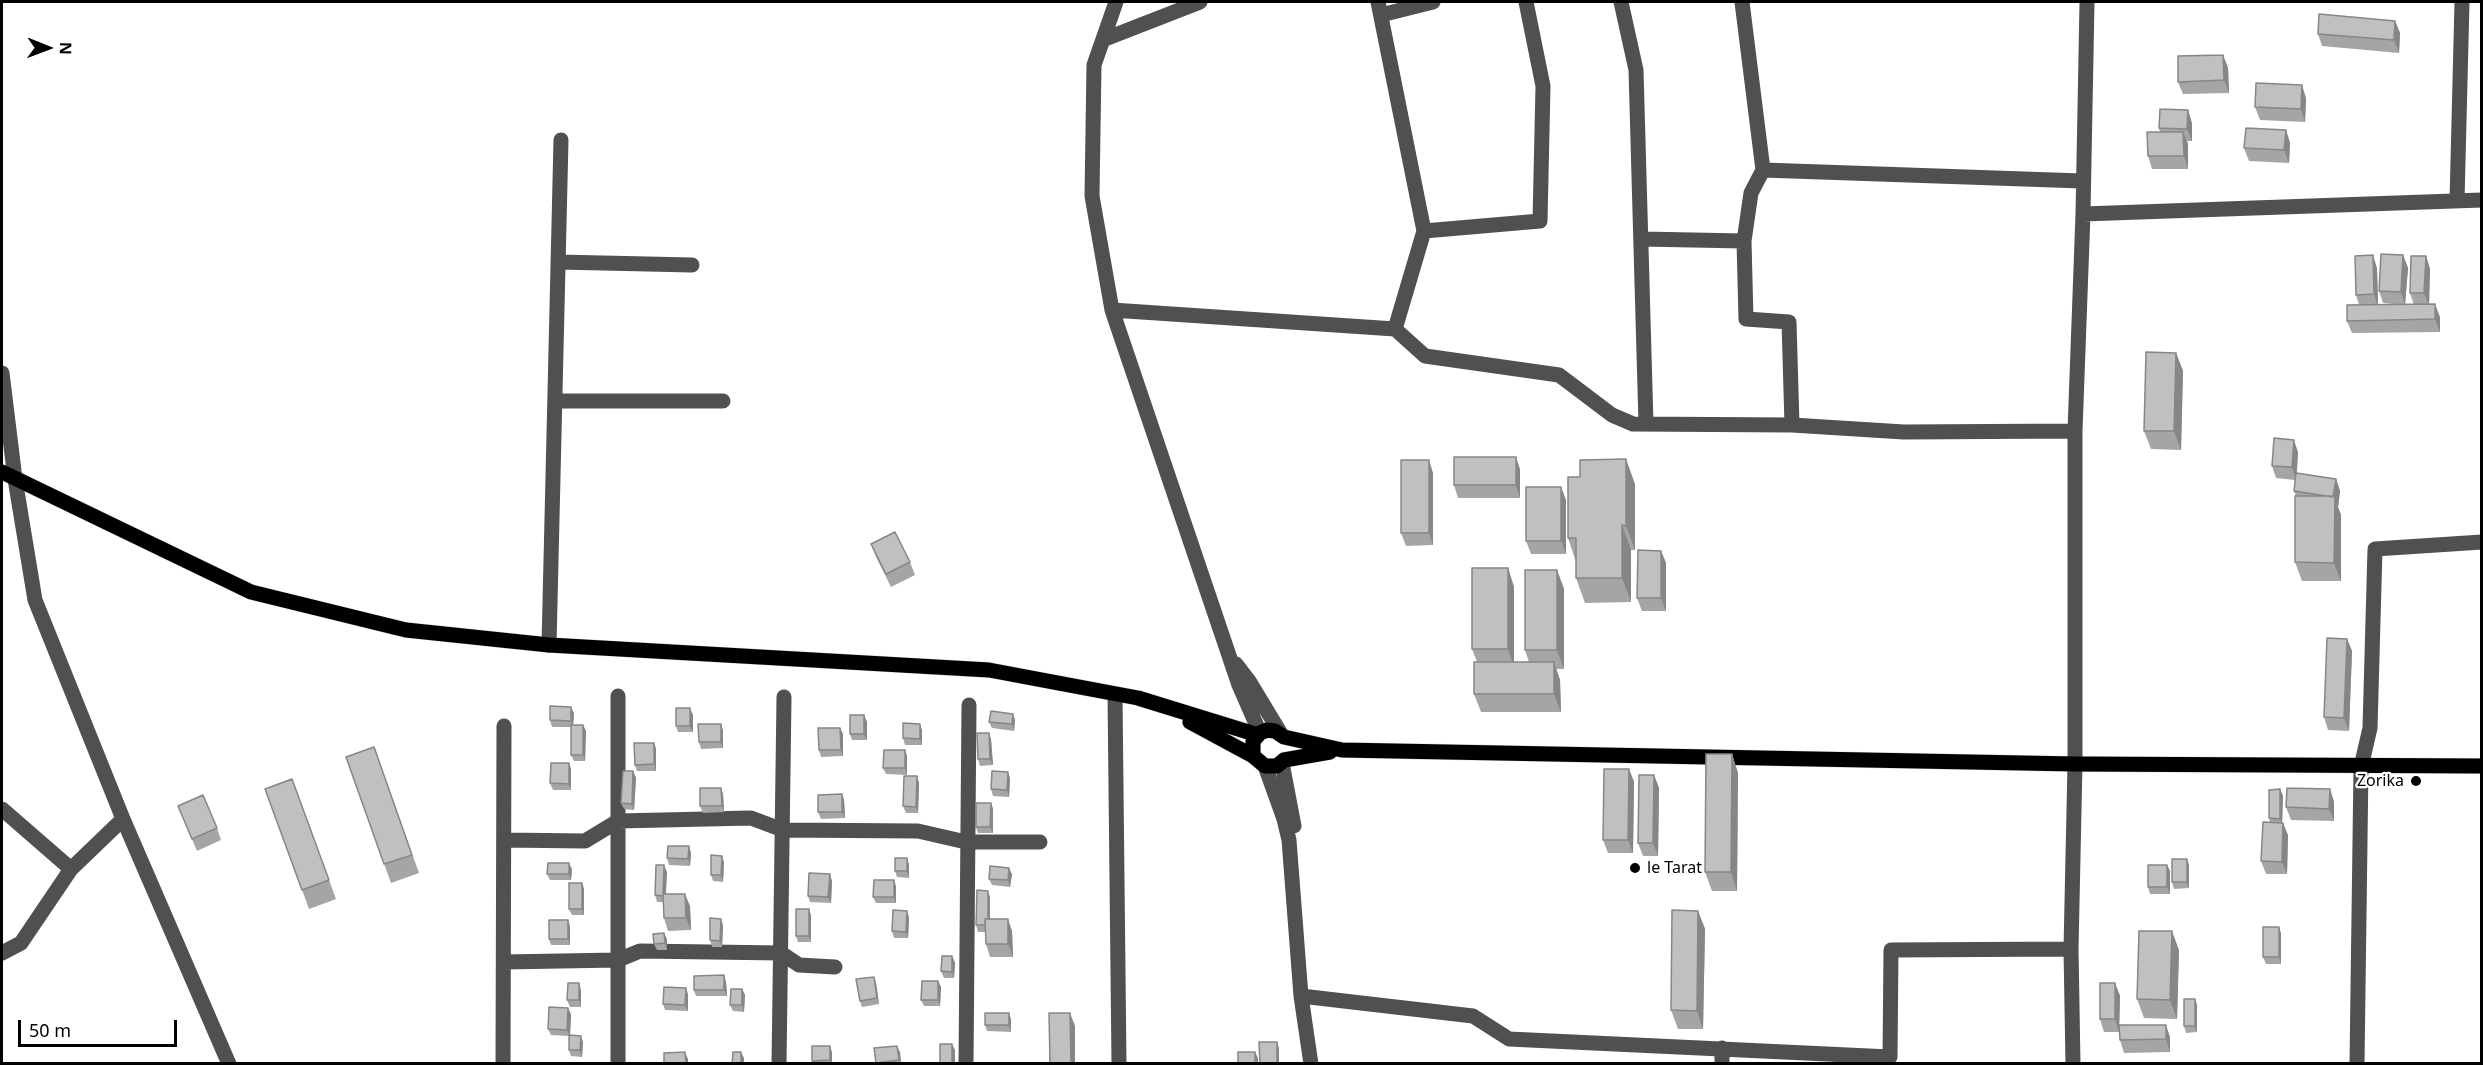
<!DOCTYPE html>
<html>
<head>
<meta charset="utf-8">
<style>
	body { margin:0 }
	#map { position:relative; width:2483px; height:1065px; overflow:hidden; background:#fff; font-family:"Noto Sans",sans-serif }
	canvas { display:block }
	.frame { position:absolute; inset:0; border:3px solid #000; pointer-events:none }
	.north { position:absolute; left:18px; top:18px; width:60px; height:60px; -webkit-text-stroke:4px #fff; paint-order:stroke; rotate:91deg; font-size:16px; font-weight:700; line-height:24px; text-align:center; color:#000 }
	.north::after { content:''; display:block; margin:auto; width:21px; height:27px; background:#000; clip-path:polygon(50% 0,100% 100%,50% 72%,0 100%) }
	.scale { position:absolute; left:18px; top:1020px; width:159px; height:27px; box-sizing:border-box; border:3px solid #000; border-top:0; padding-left:8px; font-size:18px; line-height:21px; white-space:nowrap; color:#000; -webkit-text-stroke:4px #fff; paint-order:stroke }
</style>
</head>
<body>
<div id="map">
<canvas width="2483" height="1065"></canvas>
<div class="frame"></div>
<div class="north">N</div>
<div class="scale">50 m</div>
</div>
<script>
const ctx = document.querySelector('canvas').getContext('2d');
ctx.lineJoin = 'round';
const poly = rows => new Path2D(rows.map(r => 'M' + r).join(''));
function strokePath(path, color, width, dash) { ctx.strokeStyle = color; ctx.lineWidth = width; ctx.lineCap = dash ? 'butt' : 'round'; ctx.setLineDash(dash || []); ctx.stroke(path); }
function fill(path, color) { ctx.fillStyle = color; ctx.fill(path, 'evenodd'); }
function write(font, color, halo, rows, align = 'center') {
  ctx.font = font + ' "Noto Sans",sans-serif'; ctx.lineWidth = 4.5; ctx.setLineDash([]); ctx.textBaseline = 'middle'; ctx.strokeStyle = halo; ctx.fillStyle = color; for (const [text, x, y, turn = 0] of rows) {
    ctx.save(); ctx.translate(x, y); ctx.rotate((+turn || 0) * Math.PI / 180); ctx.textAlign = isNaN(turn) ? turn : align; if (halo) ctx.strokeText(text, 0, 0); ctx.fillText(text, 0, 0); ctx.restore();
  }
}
const major = poly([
	[2,472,251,592,406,630,549,645,989,670,1138,698,1258,735],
	[1190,722,1253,756,1265,766,1277,766,1284,760,1330,752],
	[1253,756,1253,741,1260,733,1267,730,1275,731,1284,737,1342,750,2075,764,2482,766]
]);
strokePath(major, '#dbdbdb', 16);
strokePath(poly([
	[1116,2,1094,65,1092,196,1112,310,1239,685,1260,733],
	[1378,2,1424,231,1395,329],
	[1621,2,1636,70,1646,424],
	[1742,2,1763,170,2082,181],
	[1381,15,1433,2],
	[1105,39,1200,2],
	[1763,170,1751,193,1744,241,1746,319,1789,322,1792,425],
	[2457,201,2462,2],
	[2083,214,2482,200],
	[1424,231,1540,221,1543,86,1526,2],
	[1641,239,1744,241],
	[558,262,692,265],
	[1112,310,1395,329,1425,356,1559,375,1612,415,1633,424,1792,425,1904,432,2075,431],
	[2,373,15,479,35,600,123,819,229,1064],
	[555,401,723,401],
	[549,645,561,140],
	[1236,664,1249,681,1281,734],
	[1115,695,1119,1064],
	[618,696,618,1064],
	[1282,763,1294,826],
	[1265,766,1284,819,1289,840,1301,996,1311,1064],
	[2,809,71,869],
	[505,840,585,841,618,821,751,818,783,830,918,831,966,842,1040,842],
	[2,953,21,943,71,869,123,819],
	[504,962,618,960,640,951,781,953,799,965,835,967],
	[1301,996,1473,1016,1509,1039,1890,1057,1891,950,2071,949],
	[503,1064,504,726],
	[779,1064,784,697],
	[966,1064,969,705],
	[1722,1064,1722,1048],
	[2073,1064,2071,949,2075,764,2075,431,2083,214,2087,2],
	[2357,1064,2361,767,2370,728,2375,549,2482,542]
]), '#505050', 15);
strokePath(major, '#000', 15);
fill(poly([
	[2395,21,2400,33,2399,53,2322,46,2318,34],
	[2223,55,2228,68,2229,93,2183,94,2178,82],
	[2306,98,2305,122,2260,120,2255,107],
	[2192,123,2192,141,2187,141,2188,144,2188,169,2152,169,2148,156,2160,132,2159,128],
	[2286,130,2290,143,2289,163,2249,161,2244,148],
	[2403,255,2408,268,2405,305,2383,303,2379,291],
	[2426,256,2430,269,2429,304,2440,317,2440,332,2352,333,2347,321,2359,305,2356,295,2377,268,2378,305,2414,305,2410,293],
	[2176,353,2183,371,2181,450,2151,449,2144,431],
	[2298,452,2297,473,2336,479,2340,491,2338,507,2341,515,2341,581,2302,581,2295,562,2296,496,2294,491,2295,480,2276,478,2272,466],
	[1520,469,1520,498,1458,498,1454,485],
	[1433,473,1433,545,1406,546,1401,533],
	[1635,484,1635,550,1631,550,1631,602,1585,603,1576,578,1576,562,1568,538],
	[1561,487,1566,500,1566,554,1531,554,1526,541],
	[871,544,910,562,915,575,891,587,876,557],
	[1661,551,1666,563,1666,611,1642,611,1637,598],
	[1508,568,1514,587,1514,662,1529,662,1525,650,1557,570,1564,589,1564,669,1556,669,1560,680,1561,712,1481,712,1474,694,1477,662,1472,649],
	[2347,639,2352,651,2349,731,2328,730,2324,717],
	[574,713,573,725,583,725,586,731,585,761,574,761,571,755,571,727,552,727,550,720],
	[1013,714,1015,720,1014,731,992,728,989,722],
	[693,715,693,732,678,732,676,726],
	[864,715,867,722,867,740,852,740,850,734],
	[840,728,843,734,843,756,821,757,819,750],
	[723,730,723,748,701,749,699,742],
	[922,730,922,745,905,745,903,738],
	[991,739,993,765,980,766,978,759],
	[654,743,656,749,656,771,637,771,635,765],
	[374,747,419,873,391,883,346,757],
	[905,750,907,756,907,775,886,774,883,768],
	[1732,754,1738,773,1737,891,1712,891,1705,872],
	[569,763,571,769,571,790,553,790,550,783],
	[1629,769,1634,782,1633,853,1608,853,1603,840],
	[633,771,636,778,634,810,624,809,621,803],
	[1654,775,1659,788,1658,856,1643,856,1638,843],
	[1010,778,1009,797,993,796,991,789],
	[292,779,336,899,309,909,265,789],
	[919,783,918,813,906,813,903,806],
	[721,788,723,794,724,812,703,813,700,806],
	[2280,789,2283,796,2282,823,2288,835,2287,874,2266,874,2261,861,2270,823,2269,818],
	[2330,789,2334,802,2334,821,2291,820,2286,807],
	[842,794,844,800,845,818,821,819,818,812],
	[991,803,993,809,993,833,978,833,976,827],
	[178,806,217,828,221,840,197,851],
	[691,853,690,866,669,865,667,858],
	[2187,859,2189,865,2189,888,2174,889,2172,882],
	[724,862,723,882,713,881,711,875],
	[909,864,909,878,897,877,895,871],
	[2167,865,2170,871,2170,894,2150,894,2148,887],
	[572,869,571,880,550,880,547,874],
	[667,872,666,894,690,906,691,930,668,931,664,918,663,902,657,902,655,895],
	[1012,874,1010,887,992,885,989,879],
	[832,881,831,903,810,902,808,896],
	[582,883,584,889,584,915,572,915,569,909],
	[896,886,896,903,876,903,873,897],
	[990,897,990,919,1012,931,1013,957,990,957,986,944,986,932,978,932,976,925],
	[1698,911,1705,929,1703,1029,1678,1029,1671,1010],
	[811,915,811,942,798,942,796,936],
	[909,917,908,938,894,938,892,931],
	[723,925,722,947,712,947,710,940],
	[570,926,570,945,551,945,549,939],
	[2281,933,2281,964,2266,964,2263,957],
	[667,939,667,950,657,950,654,944],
	[2179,950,2177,1019,2144,1018,2137,999],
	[952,956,955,963,954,978,944,978,941,971],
	[724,975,726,982,727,996,696,996,694,990],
	[938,981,941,987,940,1006,924,1006,921,1000],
	[876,983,879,1004,862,1007,860,1001],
	[2115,983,2120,996,2119,1032,2104,1032,2100,1019],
	[742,989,745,995,744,1012,733,1011,730,1005],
	[581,990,581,1007,570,1007,567,1000],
	[688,994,688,1011,665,1010,663,1004],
	[2195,999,2197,1005,2197,1032,2186,1033,2184,1026],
	[571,1014,570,1035,583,1042,582,1057,571,1056,569,1050,569,1036,551,1035,548,1029],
	[1011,1019,1011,1032,987,1031,985,1025],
	[2170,1037,2170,1052,2124,1053,2120,1040],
	[874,1048,900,1052,901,1064,876,1064],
	[832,1052,832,1064,813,1064,812,1061]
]), '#a5a5a5');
fill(poly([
	[2395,21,2400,33,2399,53,2394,40],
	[2223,55,2228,68,2229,93,2224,80],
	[2302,85,2306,98,2305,122,2301,109],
	[2188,110,2192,123,2192,141,2187,129],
	[2286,130,2290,143,2289,163,2284,150],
	[2183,132,2188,144,2188,169,2184,156],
	[2373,255,2377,268,2378,307,2374,294],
	[2403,255,2408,268,2405,305,2401,292],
	[2426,256,2430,269,2429,306,2424,293],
	[2435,304,2440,317,2440,332,2435,319],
	[2176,353,2183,371,2181,450,2174,431],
	[2294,440,2298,452,2296,480,2292,467],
	[1516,457,1520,469,1520,498,1516,485],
	[1626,459,1635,484,1635,550,1626,526],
	[1429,460,1433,473,1433,545,1429,533],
	[2336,479,2340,491,2338,507,2341,515,2341,581,2334,563,2333,497],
	[1561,487,1566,500,1566,554,1561,541],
	[1622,525,1631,550,1631,602,1622,578],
	[1661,551,1666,563,1666,611,1661,598],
	[1508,568,1514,587,1514,667,1508,649],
	[1557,570,1564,589,1564,669,1557,650],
	[2347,639,2352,651,2349,731,2344,718],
	[1554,662,1560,680,1561,712,1554,694],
	[571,707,574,713,573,727,571,721],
	[690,708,693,715,693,732,690,726],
	[1013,714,1015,720,1014,731,1012,724],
	[864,715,867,722,867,740,864,734],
	[721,724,723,730,723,748,721,742],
	[920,724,922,730,922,745,920,739],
	[583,725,586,731,585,761,583,755],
	[840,728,843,734,843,756,841,750],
	[989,733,991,739,993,765,990,759],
	[654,743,656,749,656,771,654,764],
	[905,750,907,756,907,775,905,768],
	[1732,754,1738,773,1737,891,1731,872],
	[569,763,571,769,571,790,569,784],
	[1629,769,1634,782,1633,853,1628,840],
	[633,771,636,778,634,810,632,804],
	[1008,772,1010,778,1009,797,1007,790],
	[1654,775,1659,788,1658,856,1653,843],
	[917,776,919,783,918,813,916,807],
	[721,788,723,794,724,812,722,806],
	[2280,789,2283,796,2282,825,2280,819],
	[2330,789,2334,802,2334,821,2329,809],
	[842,794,844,800,845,818,842,812],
	[991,803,993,809,993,833,990,827],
	[2283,823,2288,835,2287,874,2282,862],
	[689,846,691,853,690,866,688,859],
	[722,856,724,862,723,882,721,875],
	[907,858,909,864,909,878,907,871],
	[2187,859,2189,865,2189,888,2187,882],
	[569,863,572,869,571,880,569,874],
	[664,865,667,872,665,902,663,896],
	[2167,865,2170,871,2170,894,2167,887],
	[1009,868,1012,874,1010,887,1008,880],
	[830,874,832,881,831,903,828,897],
	[894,880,896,886,896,903,894,897],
	[582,883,584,889,584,915,582,909],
	[988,891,990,897,990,932,987,925],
	[685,894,690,906,691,930,686,918],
	[809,909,811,915,811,942,809,936],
	[907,911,909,917,908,938,906,932],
	[1698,911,1705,929,1703,1029,1697,1011],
	[721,919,723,925,722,947,720,941],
	[1008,919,1012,931,1013,957,1008,944],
	[568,920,570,926,570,945,568,939],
	[2279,927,2281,933,2281,964,2279,957],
	[2172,931,2179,950,2177,1019,2170,1000],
	[664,933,667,939,667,950,665,943],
	[952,956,955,963,954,978,952,972],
	[724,975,726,982,727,996,724,990],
	[874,977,876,983,879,1004,877,998],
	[938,981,941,987,940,1006,938,1000],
	[579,983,581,990,581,1007,579,1000],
	[2115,983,2120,996,2119,1032,2115,1019],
	[686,988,688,994,688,1011,685,1005],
	[742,989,745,995,744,1012,742,1005],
	[2195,999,2197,1005,2197,1032,2195,1026],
	[568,1008,571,1014,570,1036,567,1030],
	[1009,1013,1011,1019,1011,1032,1009,1025],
	[1070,1013,1075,1026,1075,1064,1071,1064],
	[2166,1025,2170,1037,2170,1052,2166,1039],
	[581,1036,583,1042,582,1057,580,1050],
	[1277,1042,1279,1048,1279,1064,1277,1064],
	[952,1044,955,1050,955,1064,952,1064],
	[830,1046,832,1052,832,1064,831,1064,830,1060],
	[897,1046,900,1052,901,1064,899,1060],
	[685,1052,688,1059,688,1064,686,1064],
	[741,1052,744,1058,744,1064,741,1064],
	[1255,1052,1258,1058,1258,1064,1255,1064]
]), '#868686');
const building = poly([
	[2319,14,2395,21,2394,40,2318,34,2319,14],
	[2223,55,2224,80,2178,82,2178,56,2223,55],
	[2256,83,2302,85,2301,109,2255,107,2256,83],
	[2160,109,2188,110,2187,129,2159,128,2160,109],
	[2246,128,2286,130,2284,150,2244,148,2246,128],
	[2147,132,2183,132,2184,156,2148,156,2147,132],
	[2381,254,2403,255,2401,292,2379,291,2381,254],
	[2373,255,2374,294,2356,295,2355,256,2373,255],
	[2411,256,2426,256,2424,293,2410,293,2411,256],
	[2435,304,2435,319,2347,321,2347,305,2435,304],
	[2146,352,2176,353,2174,431,2144,431,2146,352],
	[2274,438,2294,440,2292,467,2272,466,2274,438],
	[1454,457,1516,457,1516,485,1454,485,1454,457],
	[1626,459,1626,526,1622,525,1622,578,1576,578,1576,538,1568,538,1568,477,1580,477,1580,460,1626,459],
	[1401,460,1429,460,1429,533,1401,533,1401,460],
	[2296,473,2336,479,2333,497,2294,491,2296,473],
	[1526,487,1561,487,1561,541,1526,541,1526,487],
	[2295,496,2335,496,2334,563,2295,562,2295,496],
	[895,532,910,562,886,574,871,544,895,532],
	[1638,550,1661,551,1661,598,1637,598,1638,550],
	[1472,568,1508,568,1508,649,1472,649,1472,568],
	[1525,570,1557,570,1557,650,1525,650,1525,570],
	[2327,638,2347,639,2344,718,2324,717,2327,638],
	[1474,662,1554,662,1554,694,1474,694,1474,662],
	[550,706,571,707,571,721,550,720,550,706],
	[676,708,690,708,690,726,676,726,676,708],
	[991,711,1013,714,1012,724,989,722,991,711],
	[850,715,864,715,864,734,850,734,850,715],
	[903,723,920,724,920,739,903,738,903,723],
	[698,724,721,724,721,742,699,742,698,724],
	[571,725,583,725,583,755,571,755,571,725],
	[818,728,840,728,841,750,819,750,818,728],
	[977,733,989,733,990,759,978,759,977,733],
	[634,743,654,743,654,764,635,765,634,743],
	[374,747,412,855,384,864,346,757,374,747],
	[884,750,905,750,905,768,883,768,884,750],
	[1706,754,1732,754,1731,872,1705,872,1706,754],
	[551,763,569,763,569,784,550,783,551,763],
	[1604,769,1629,769,1628,840,1603,840,1604,769],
	[623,771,633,771,632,804,621,803,623,771],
	[992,771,1008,772,1007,790,991,789,992,771],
	[1639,775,1654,775,1653,843,1638,843,1639,775],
	[904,776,917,776,916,807,903,806,904,776],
	[292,779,329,880,302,890,265,789,292,779],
	[700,788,721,788,722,806,700,806,700,788],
	[2287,788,2330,789,2329,809,2286,807,2287,788],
	[2280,789,2280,819,2269,818,2269,790,2280,789],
	[842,794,842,812,818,812,818,795,842,794],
	[203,795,217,828,192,839,178,806,203,795],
	[976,803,991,803,990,827,976,827,976,803],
	[2263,822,2283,823,2282,862,2261,861,2263,822],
	[668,846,689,846,688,859,667,858,668,846],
	[711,855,722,856,721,875,711,875,711,855],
	[895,858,907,858,907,871,895,871,895,858],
	[2172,859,2187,859,2187,882,2172,882,2172,859],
	[548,863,569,863,569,874,547,874,548,863],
	[656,865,664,865,663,896,655,895,656,865],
	[2148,865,2167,865,2167,887,2148,887,2148,865],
	[990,866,1009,868,1008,880,989,879,990,866],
	[809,873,830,874,828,897,808,896,809,873],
	[874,880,894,880,894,897,873,897,874,880],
	[569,883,582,883,582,909,569,909,569,883],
	[977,890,988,891,988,919,985,919,985,925,976,925,977,890],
	[663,894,685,894,686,918,664,918,663,894],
	[796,909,809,909,809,936,796,936,796,909],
	[893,910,907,911,906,932,892,931,893,910],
	[1672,910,1698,911,1697,1011,1671,1010,1672,910],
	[710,918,721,919,720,941,710,940,710,918],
	[985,919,1008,919,1008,944,986,944,985,919],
	[549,920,568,920,568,939,549,939,549,920],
	[2263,927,2279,927,2279,957,2263,957,2263,927],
	[2139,931,2172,931,2170,1000,2137,999,2139,931],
	[664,933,665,943,654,944,653,934,664,933],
	[942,956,952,956,952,972,941,971,942,956],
	[724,975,724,990,694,990,694,976,724,975],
	[874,977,877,998,860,1001,856,979,874,977],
	[922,981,938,981,938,1000,921,1000,922,981],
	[568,983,579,983,579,1000,567,1000,568,983],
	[2100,983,2115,983,2115,1019,2100,1019,2100,983],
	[664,987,686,988,685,1005,663,1004,664,987],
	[731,989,742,989,742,1005,730,1005,731,989],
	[2184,999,2195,999,2195,1026,2184,1026,2184,999],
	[549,1007,568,1008,567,1030,548,1029,549,1007],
	[985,1013,1009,1013,1009,1025,985,1025,985,1013],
	[1049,1013,1070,1013,1071,1064,1050,1064,1049,1013],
	[2119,1025,2166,1025,2166,1039,2120,1040,2119,1025],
	[569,1035,581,1036,580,1050,569,1050,569,1035],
	[1259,1042,1277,1042,1277,1064,1260,1064,1259,1042],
	[940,1044,952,1044,952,1064,940,1064,940,1044],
	[812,1046,830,1046,830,1060,812,1061,812,1046],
	[897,1046,899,1060,876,1063,874,1048,897,1046],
	[685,1052,686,1064,664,1064,664,1053,685,1052],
	[733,1052,741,1052,741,1064,732,1064,733,1052],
	[1238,1052,1255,1052,1255,1064,1238,1064,1238,1052]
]);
fill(building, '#c0c0c0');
strokePath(building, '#868686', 1.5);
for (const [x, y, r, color] of [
	[2416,781,6,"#000"],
	[1635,868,6,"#000"]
]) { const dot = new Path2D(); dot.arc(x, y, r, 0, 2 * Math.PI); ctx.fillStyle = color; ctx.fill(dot); strokePath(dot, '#fff', 2); }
write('16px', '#000', '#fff', [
	["Zorika",2404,781],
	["le Tarat",1647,868,"left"]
], 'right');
</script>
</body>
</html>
